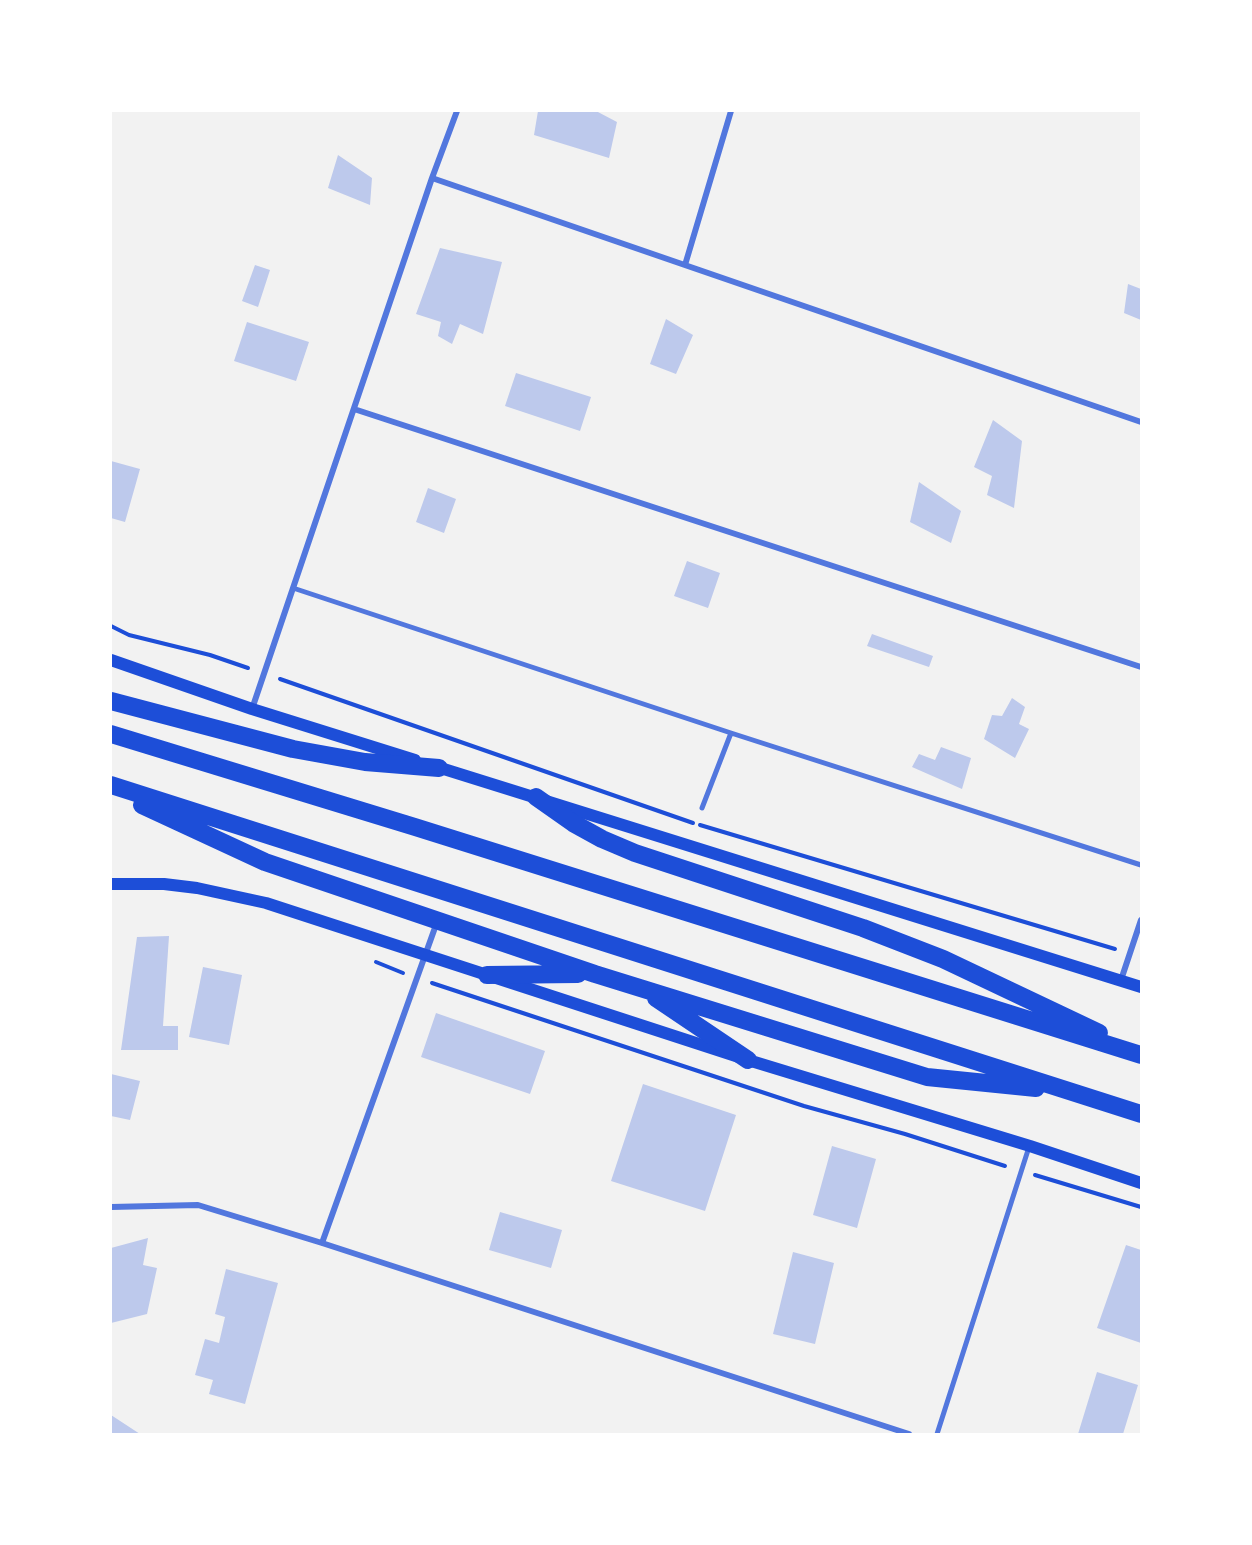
<!DOCTYPE html>
<html>
<head>
<meta charset="utf-8">
<style>
	body { margin:0 }
	#map { position:relative; width:1252px; height:1545px; overflow:hidden; background:#f2f2f2; font-family:"IBM Plex Sans",sans-serif }
	canvas { display:block }
	.frame { position:absolute; inset:0; border:112px solid #fff; pointer-events:none }
</style>
</head>
<body>
<div id="map">
<canvas width="1252" height="1545"></canvas>
<div class="frame"></div>
</div>
<script>
const ctx = document.querySelector('canvas').getContext('2d');
ctx.lineJoin = 'round';
function fill(path, color) { ctx.fillStyle = color; ctx.fill(path, 'evenodd'); }
const poly = rows => new Path2D(rows.map(r => 'M' + r).join(''));
function strokePath(path, color, width, dash) { ctx.strokeStyle = color; ctx.lineWidth = width; ctx.lineCap = dash ? 'butt' : 'round'; ctx.setLineDash(dash || []); ctx.stroke(path); }
fill(poly([
	[538,111,596,111,617,122,609,158,534,135],
	[338,155,372,178,370,205,328,188],
	[440,248,502,262,483,334,460,324,452,344,438,336,441,322,416,314],
	[255,265,270,270,258,307,242,301],
	[1128,284,1141,289,1141,320,1124,313],
	[666,319,693,335,676,374,650,364],
	[247,322,309,342,296,381,234,361],
	[516,373,591,397,580,431,505,406],
	[993,420,1022,441,1014,508,987,495,992,476,974,467],
	[111,461,140,469,125,522,111,518],
	[919,482,961,511,951,543,910,522],
	[428,488,456,499,444,533,416,522],
	[687,561,720,573,708,608,674,596],
	[872,634,933,656,929,667,867,646],
	[1012,698,1025,707,1019,724,1029,729,1015,758,984,739,992,715,1002,716],
	[941,747,971,758,962,789,912,767,919,754,935,760],
	[169,936,163,1026,178,1026,178,1050,121,1050,137,937],
	[203,967,242,975,229,1045,189,1037],
	[436,1013,545,1051,530,1094,421,1057],
	[111,1074,140,1081,130,1120,111,1116],
	[643,1084,736,1115,705,1211,611,1181],
	[832,1146,876,1159,857,1228,813,1215],
	[500,1212,562,1230,551,1268,489,1250],
	[148,1238,143,1265,157,1268,147,1314,111,1323,111,1248],
	[1126,1245,1141,1250,1141,1343,1097,1328],
	[793,1252,834,1263,815,1344,773,1334],
	[226,1269,278,1283,245,1404,209,1394,213,1380,195,1375,205,1339,219,1343,225,1317,215,1314],
	[1097,1372,1138,1385,1123,1434,1078,1434],
	[111,1415,140,1434,111,1434]
]), '#bdc9ec');
strokePath(poly([
	[111,626,129,635,210,655,248,668],
	[280,679,693,823],
	[700,825,1115,949],
	[376,962,403,973],
	[432,983,804,1106,905,1134,1005,1166],
	[1035,1175,1141,1207]
]), '#1d4ed8', 4);
strokePath(poly([
	[293,588,731,733,1141,865],
	[702,808,731,733],
	[937,1434,1029,1147]
]), '#5277de', 5);
strokePath(poly([
	[432,178,1141,422],
	[685,265,731,111],
	[354,409,1141,667],
	[252,709,432,178,457,111],
	[1121,980,1141,920],
	[111,1207,198,1205,322,1243,909,1434],
	[322,1243,437,922]
]), '#5277de', 6);
strokePath(poly([
	[111,660,252,709,415,760],
	[431,765,1141,987],
	[111,884,164,884,197,888,266,903,748,1060,1030,1146,1141,1183]
]), '#1d4ed8', 12);
strokePath(poly([
	[111,701,293,749,365,762,439,768],
	[111,734,415,827,1141,1055],
	[111,785,1141,1114],
	[536,797,573,823,602,839,635,853,863,928,943,959,1099,1033],
	[142,805,265,862,595,974,927,1077,1036,1088],
	[487,975,578,974],
	[656,998,748,1060]
]), '#1d4ed8', 18);
</script>
</body>
</html>
